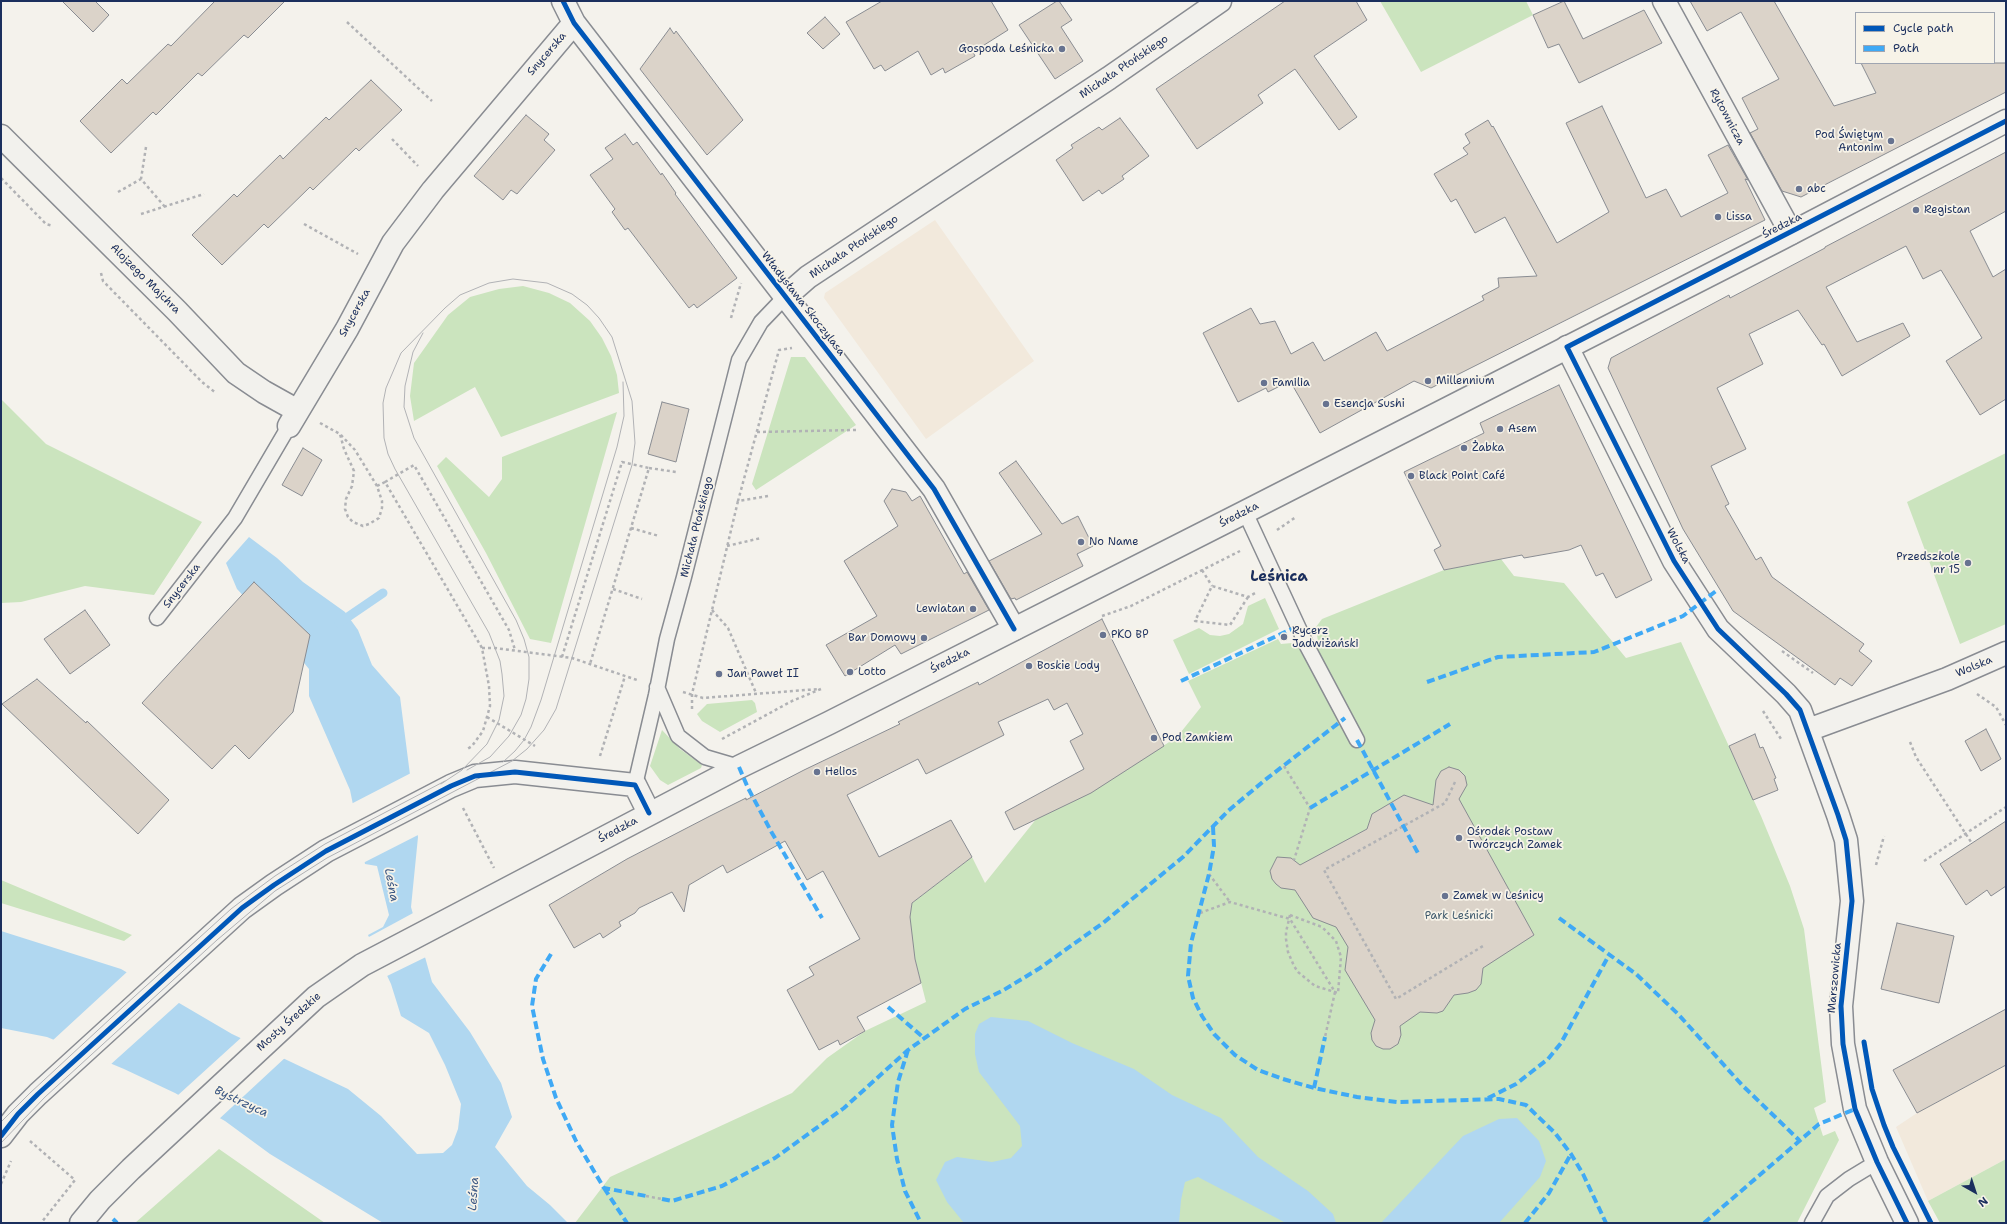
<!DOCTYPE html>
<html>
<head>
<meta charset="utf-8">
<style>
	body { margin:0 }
	#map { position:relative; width:2007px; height:1224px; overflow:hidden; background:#f4f2ec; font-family:"Shantell Sans",sans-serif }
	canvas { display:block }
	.frame { position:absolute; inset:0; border:2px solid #1b2f5e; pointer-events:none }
	.legend { position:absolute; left:1855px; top:12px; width:140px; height:52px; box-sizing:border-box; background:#f7f3e8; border:1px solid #9fa5b1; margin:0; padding:5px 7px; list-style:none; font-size:12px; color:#1b2f5e }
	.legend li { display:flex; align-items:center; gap:8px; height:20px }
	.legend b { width:20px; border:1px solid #9fa5b1 }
	.north { position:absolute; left:1955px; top:1172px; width:40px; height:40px; -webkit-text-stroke:3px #f7f3e8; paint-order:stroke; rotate:141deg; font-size:11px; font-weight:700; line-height:16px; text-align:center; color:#1b2f5e }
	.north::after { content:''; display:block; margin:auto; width:14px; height:18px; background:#1b2f5e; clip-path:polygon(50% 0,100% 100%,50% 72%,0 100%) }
</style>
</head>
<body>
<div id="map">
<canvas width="2007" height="1224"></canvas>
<div class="frame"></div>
<ul class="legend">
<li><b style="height:5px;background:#0057b8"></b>Cycle path</li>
<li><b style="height:5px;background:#3fa9f5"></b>Path</li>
</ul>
<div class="north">N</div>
</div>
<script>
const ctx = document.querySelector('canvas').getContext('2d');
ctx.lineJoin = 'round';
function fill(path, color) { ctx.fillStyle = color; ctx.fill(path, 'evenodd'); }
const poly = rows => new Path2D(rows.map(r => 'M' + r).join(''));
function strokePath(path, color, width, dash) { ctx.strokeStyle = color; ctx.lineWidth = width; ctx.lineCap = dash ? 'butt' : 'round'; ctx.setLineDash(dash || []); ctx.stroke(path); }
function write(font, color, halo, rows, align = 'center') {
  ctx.font = font + ' "Shantell Sans",sans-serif'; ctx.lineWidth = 3.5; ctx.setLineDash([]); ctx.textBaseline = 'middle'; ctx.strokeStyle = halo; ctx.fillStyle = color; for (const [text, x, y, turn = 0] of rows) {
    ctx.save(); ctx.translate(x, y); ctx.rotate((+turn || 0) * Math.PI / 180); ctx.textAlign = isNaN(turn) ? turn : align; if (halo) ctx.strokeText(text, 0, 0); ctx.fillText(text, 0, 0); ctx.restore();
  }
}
fill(poly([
	[935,220,1034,361,926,439,824,298,825,293],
	[2006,1065,2006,1159,1928,1201,1896,1127,1917,1113]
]), '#f2e9dc');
fill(poly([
	[1380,1,1526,1,1533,15,1421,72],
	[523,286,549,293,570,303,590,321,602,338,611,356,617,375,619,393,501,437,475,387,414,421,410,396,414,363,448,315,470,297,499,289],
	[791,357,805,357,856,425,756,490,752,484],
	[1,399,46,444,202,522,154,595,85,586,21,602,1,603],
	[617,412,551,643,530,639,486,553,437,466,446,457,489,497,502,479,502,457],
	[2006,453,2006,624,1960,644,1907,502],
	[1501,559,1514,576,1564,583,1626,658,1681,642,1761,816,1790,886,1804,929,1826,1102,1814,1108,1823,1136,1835,1131,1839,1140,1797,1223,575,1223,610,1177,792,1093,827,1058,865,1031,926,1002,915,959,909,922,912,903,972,857,985,883,1037,818,1113,778,1177,737,1201,707,1188,681,1278,639,1281,644,1292,643,1299,648,1318,642,1316,627,1322,619,1444,570],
	[1265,598,1279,629,1189,674,1173,640,1199,628,1210,635,1220,636,1229,634,1243,624,1248,606],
	[752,700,755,703,757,712,720,732,702,721,697,714,707,704],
	[662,730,680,749,702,765,701,768,668,785,660,780,650,766],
	[1,880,132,935,124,941,1,903],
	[219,1149,325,1223,135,1223],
	[2006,1159,2006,1223,1940,1223,1928,1201]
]), '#cbe4be');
fill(poly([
	[249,537,277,558,303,582,345,612,358,630,372,665,400,697,418,837,411,907,432,982,470,1032,501,1083,512,1117,495,1147,527,1186,550,1205,568,1223,383,1223,270,1154,225,1121,175,1093,124,1069,47,1037,1,1028,1,931,121,969,232,1034,348,1089,381,1116,417,1154,443,1153,452,1145,458,1129,461,1104,445,1065,429,1033,401,1016,391,984,368,935,383,927,389,915,377,866,365,864,350,790,309,696,309,669,291,647,237,589,226,563],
	[991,1017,1028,1021,1072,1043,1134,1069,1172,1095,1221,1118,1258,1157,1308,1191,1333,1214,1336,1223,1286,1223,1198,1177,1185,1182,1181,1200,1179,1223,964,1223,947,1202,936,1180,945,1162,957,1157,992,1162,1011,1158,1022,1146,1020,1126,979,1072,975,1054,975,1034,979,1024],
	[1517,1118,1539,1141,1546,1161,1540,1177,1499,1223,1381,1223,1463,1136,1499,1119]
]), '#b0d7f0');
fill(poly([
	[411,773,420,834,363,863,351,804],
	[415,912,426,957,385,977,367,938],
	[128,971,180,1002,110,1065,52,1041],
	[243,1036,287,1056,218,1120,177,1096]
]), '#f4f2ec');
strokePath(poly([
	[339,623,383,593]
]), '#b0d7f0', 9);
const building = poly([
	[62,1,95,1,109,15,93,32,62,1],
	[215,1,285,1,248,38,244,35,202,76,198,73,156,115,153,112,111,153,80,121,122,79,127,84,168,44,171,46,215,1],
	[882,1,991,1,1008,30,973,52,975,56,945,73,943,68,931,75,918,51,885,71,881,65,874,69,846,22,882,1],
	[1057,1,1059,1,1072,20,1061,27,1083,61,1055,79,1019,25,1057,1],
	[1285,1,1356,1,1367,20,1314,56,1357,117,1339,130,1295,69,1258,95,1263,103,1197,149,1156,89,1285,1],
	[1564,1,1583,39,1644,10,1662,43,1579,83,1559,44,1548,48,1533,15,1564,1],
	[1690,1,1774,1,1834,106,1876,93,1861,63,2006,63,2006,92,1801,197,1782,191,1750,133,1758,129,1742,98,1779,79,1741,12,1707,31,1690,1],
	[825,17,840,34,823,49,807,33,825,17],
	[670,28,674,34,676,31,743,120,707,155,640,69,670,28],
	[371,80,402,110,359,151,356,148,313,190,310,187,268,228,264,224,222,265,192,235,234,194,237,197,280,155,283,159,326,117,329,120,371,80],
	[1602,106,1646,198,1666,189,1681,217,1728,193,1708,155,1728,145,1748,180,1745,179,1765,220,1431,388,1414,381,1320,433,1290,381,1268,392,1266,388,1238,402,1203,333,1251,308,1260,324,1275,321,1291,354,1313,342,1324,361,1376,332,1387,351,1484,300,1482,296,1499,287,1498,278,1537,276,1505,217,1475,233,1456,199,1451,202,1434,174,1468,154,1463,148,1470,143,1465,134,1488,120,1492,127,1493,126,1557,243,1609,212,1566,123,1602,106],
	[526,115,549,134,544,140,555,150,517,194,511,190,503,200,474,176,526,115],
	[1120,118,1149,156,1122,176,1124,179,1102,194,1099,190,1083,201,1056,160,1073,148,1071,145,1099,127,1102,130,1120,118],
	[625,134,633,145,637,142,661,175,662,173,676,193,675,194,737,278,697,308,694,304,689,308,628,228,625,230,612,212,615,209,590,175,613,159,605,148,625,134],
	[2006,152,2006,211,1970,231,1993,277,2006,269,2006,399,1980,415,1946,361,1982,338,1941,270,1923,279,1906,246,1826,287,1857,342,1903,323,1910,336,1842,376,1824,344,1822,345,1798,310,1749,334,1763,364,1717,388,1746,449,1711,466,1729,504,1725,506,1756,560,1761,557,1772,577,1864,644,1859,651,1872,661,1852,686,1840,678,1835,685,1733,611,1683,529,1608,368,1611,358,1729,295,1730,298,1825,248,1825,247,2006,152],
	[1559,385,1652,580,1616,598,1603,573,1596,576,1581,545,1569,550,1524,558,1522,555,1444,570,1434,550,1441,546,1404,472,1484,433,1480,423,1559,385],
	[662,402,689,409,676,462,648,454,662,402],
	[303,448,322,460,302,496,282,485,303,448],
	[1016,461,1062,524,1078,516,1093,546,1077,554,1083,566,1016,600,1015,598,1011,599,989,561,1042,534,999,473,1016,461],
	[892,489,906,492,912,501,920,496,964,574,967,572,989,610,901,654,895,645,845,676,826,645,877,616,844,561,898,526,884,501,892,489],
	[254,582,310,635,293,712,249,759,235,745,212,769,142,703,254,582],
	[85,610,110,645,70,674,44,639,85,610],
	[1102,619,1164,746,1091,793,1014,830,1005,812,1084,769,1070,741,1083,734,1067,703,1054,710,1048,699,998,722,1004,735,926,774,918,759,847,795,879,857,951,820,972,857,912,903,910,917,915,959,921,983,857,1017,865,1031,840,1045,838,1040,819,1050,787,990,814,975,809,967,860,939,823,871,807,880,785,841,727,873,723,865,689,885,684,912,672,892,639,908,635,913,619,922,621,926,603,938,600,933,574,948,549,905,627,859,710,816,746,798,746,800,804,770,900,724,898,722,978,682,979,685,1102,619],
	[37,679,86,723,87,721,169,800,138,834,2,704,37,679],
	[1986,729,2001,759,1981,771,1965,741,1986,729],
	[1755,734,1760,748,1763,747,1776,778,1774,779,1778,790,1753,800,1729,746,1755,734],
	[1449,767,1459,770,1465,776,1467,785,1459,799,1534,935,1483,968,1481,984,1476,990,1468,993,1454,995,1443,1011,1437,1013,1420,1012,1400,1026,1401,1035,1398,1044,1390,1049,1383,1049,1376,1046,1372,1040,1371,1033,1375,1020,1345,970,1348,947,1336,927,1313,918,1295,890,1281,888,1276,884,1272,879,1270,871,1277,857,1291,858,1300,865,1367,829,1372,814,1404,795,1433,805,1436,780,1441,771,1449,767],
	[2006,821,2006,886,1991,896,1987,890,1966,905,1940,864,2006,821],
	[1897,923,1954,936,1939,1003,1881,989,1897,923],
	[2006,1009,2006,1065,1917,1113,1893,1070,2006,1009]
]);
fill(building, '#dbd3c9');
strokePath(building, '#898c92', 1);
const service = poly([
	[1245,512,1307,646,1357,740],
	[157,618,235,518,289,426],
	[657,687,678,736,705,757,739,767],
	[635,785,656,695,667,639,684,577,739,360,761,322,784,298],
	[1812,1223,1827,1196,1849,1179,1877,1162]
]);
const minor = poly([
	[563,1,574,23,934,489,1014,629],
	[1664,1,1791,233],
	[1,136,177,311,236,373,264,392,298,411],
	[784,298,808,277,1109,78,1220,1],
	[289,426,347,329,393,243,433,190,574,23],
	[1,1136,18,1114,38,1094,242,908,274,885,326,851,451,786,475,776,515,772,635,785,649,813]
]);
const tertiary = poly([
	[1567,347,1674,561,1718,629,1786,694,1800,710,1838,815,1846,840,1852,901,1841,1006,1843,1044,1855,1109,1877,1162,1907,1223],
	[1808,730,1947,679,2006,653]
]);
const secondary = poly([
	[81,1223,100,1200,131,1169,316,997,362,965,739,767,829,723,1245,512,1780,239,2006,121]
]);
strokePath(service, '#898c92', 17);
strokePath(minor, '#898c92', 25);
strokePath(tertiary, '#898c92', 25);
strokePath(secondary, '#898c92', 25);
strokePath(poly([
	[347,22,432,101],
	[392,139,418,166],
	[146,147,141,179,165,207],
	[1,178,46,224,53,226],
	[118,192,141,179],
	[141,214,204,194],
	[304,224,358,254],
	[101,273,103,281,202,382,216,393],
	[731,318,741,283],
	[320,423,340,434,355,450,377,486,382,501,382,508,379,518,369,524,363,526,353,522,348,517,345,509,346,499,352,486,354,471,344,449,340,434],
	[757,432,856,430],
	[649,468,676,472],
	[385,482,414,465,509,630,515,650],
	[377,486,385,482,482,648,489,686,490,706,483,731,472,746,466,750],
	[768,496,738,501,779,350,792,348],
	[631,528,659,536],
	[1277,530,1296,517],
	[727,546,761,538],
	[1202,570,1212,586],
	[613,589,642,599],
	[1248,597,1230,625,1195,621,1212,586,1248,597,1257,592],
	[712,610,728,628,756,693],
	[1102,616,1131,606,1240,551],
	[482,648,495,648,572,658,637,680],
	[1782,651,1813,673],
	[562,657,622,462,649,468,590,664],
	[683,692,703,698,819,689],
	[1977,694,1996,707,2006,725],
	[692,709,692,694,738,501],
	[1763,711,1781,739],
	[487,717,535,746],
	[722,739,792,701,821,689],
	[1910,742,1916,757,1971,842],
	[600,756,625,676],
	[1284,766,1310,808,1294,860],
	[1455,782,1445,803,1324,870,1396,999,1483,946],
	[463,808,494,868],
	[1924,861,2006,807],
	[1876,865,1884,836],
	[1209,874,1230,902],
	[1200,913,1230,902,1290,919,1335,992,1325,1037],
	[1290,915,1322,927,1336,941,1341,957,1338,993,1315,986,1298,972,1294,966,1288,952,1286,939,1286,932,1290,915],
	[30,1141,75,1180,41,1223],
	[1,1184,11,1161],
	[646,1196,662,1199]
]), '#b1b2b5', 2.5, [3, 3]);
strokePath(service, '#f2f1ed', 14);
strokePath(minor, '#f2f1ed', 22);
strokePath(tertiary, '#f2f1ed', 22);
strokePath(secondary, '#f2f1ed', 22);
strokePath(poly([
	[423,333,413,352,405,386,404,407,414,438,516,620,524,639,529,657,529,679,526,699,521,715,509,736,490,757,467,770],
	[503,762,515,751,524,740,531,727,541,700,617,447,624,416,623,382],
	[1,1122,30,1093,124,1006,231,909,252,893,275,876,325,844,445,781],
	[1,1143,45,1097,217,940,275,891,327,858,512,761,527,749,544,730,556,709,632,465,635,443,632,401,612,337,599,318,587,305,572,294,547,283,513,279,489,283,460,295,445,308,401,353,386,388,383,403,384,438,388,454,395,469,489,633,500,661,502,674,504,696,499,720,487,744,462,770,441,784]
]), '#b1b2b5', 1);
strokePath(poly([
	[1181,681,1298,626],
	[1427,682,1498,657,1594,652,1683,616,1716,591],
	[1357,740,1419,855],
	[739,767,748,788,772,833,822,918],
	[1310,808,1450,724],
	[1213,827,1214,846,1209,874,1191,943,1188,976,1193,998,1202,1016,1214,1034,1235,1055,1258,1070,1283,1079,1314,1088,1357,1097,1397,1102,1499,1099,1526,1105,1555,1133,1571,1154,1583,1174,1606,1223],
	[1559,918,1636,974,1678,1014,1742,1085,1799,1140],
	[551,954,536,979,532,1006,543,1059,556,1098,576,1141,604,1188,646,1196],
	[888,1007,924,1038],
	[908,1050,898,1082,892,1125,897,1159,905,1191,921,1223],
	[1314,1088,1325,1037],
	[1488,1098,1516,1084,1548,1059,1561,1043,1609,955],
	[604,1188,627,1223],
	[662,1199,672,1201,722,1186,775,1158,844,1108,908,1050,965,1009,1002,991,1040,968,1103,923,1183,857,1228,811,1265,780,1345,718],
	[113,1219,117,1223],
	[1525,1223,1549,1193,1571,1154],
	[1704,1223,1819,1124,1855,1109]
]), '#3fa9f5', 4, [8, 4]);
strokePath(poly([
	[563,1,574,23,934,489,1014,629],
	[1864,1042,1872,1089,1884,1125,1893,1147,1931,1223],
	[1,1136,18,1114,38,1094,242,908,274,885,326,851,451,786,475,776,515,772,635,785,649,813],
	[1907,1223,1877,1162,1855,1109,1843,1044,1841,1006,1852,901,1846,840,1838,815,1800,710,1786,694,1718,629,1674,561,1567,347,2006,121]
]), '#0057b8', 5);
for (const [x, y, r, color] of [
	[1062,49,4,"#677390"],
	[1891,141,4,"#677390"],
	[1799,189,4,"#677390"],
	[1916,210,4,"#677390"],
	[1718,217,4,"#677390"],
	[1428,381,4,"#677390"],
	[1264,383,4,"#677390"],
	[1326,404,4,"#677390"],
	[1500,429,4,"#677390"],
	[1464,448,4,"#677390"],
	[1411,476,4,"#677390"],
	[1081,542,4,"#677390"],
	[1968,563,4,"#677390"],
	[973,609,4,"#677390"],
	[1103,635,4,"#677390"],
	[1284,637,4,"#677390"],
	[924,638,4,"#677390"],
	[1029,666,4,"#677390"],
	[850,672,4,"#677390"],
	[719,674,4,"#677390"],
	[1154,738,4,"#677390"],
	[817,772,4,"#677390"],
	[1459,838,4,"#677390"],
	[1445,896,4,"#677390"]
]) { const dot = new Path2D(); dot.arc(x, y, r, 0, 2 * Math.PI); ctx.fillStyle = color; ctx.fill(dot); strokePath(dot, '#f7f3e8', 1.5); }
write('11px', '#1b2f5e', '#f7f3e8', [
	["Gospoda Leśnicka",1054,49,"right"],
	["Pod Świętym",1883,135,"right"],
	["Antonim",1883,148,"right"],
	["abc",1807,189],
	["Registan",1924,210],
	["Lissa",1726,217],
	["Millennium",1436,381],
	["Familia",1272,383],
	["Esencja Sushi",1334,404],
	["Asem",1508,429],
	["Żabka",1472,448],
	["Black Point Café",1419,476],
	["No Name",1089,542],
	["Przedszkole",1960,557,"right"],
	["nr 15",1960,570,"right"],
	["Lewiatan",965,609,"right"],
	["Rycerz",1292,631],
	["Jadwiżański",1292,644],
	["PKO BP",1111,635],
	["Bar Domowy",916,638,"right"],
	["Boskie Lody",1037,666],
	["Lotto",858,672],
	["Jan Paweł II",727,674],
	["Pod Zamkiem",1162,738],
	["Helios",825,772],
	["Ośrodek Postaw",1467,832],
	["Twórczych Zamek",1467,845],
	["Zamek w Leśnicy",1453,896]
], 'left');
write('11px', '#1b2f5e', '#f7f3e8', [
	["Snycerska",547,54,-49],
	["Michała Płońskiego",1124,67,-34],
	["Rytownicza",1727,117,62],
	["Średzka",1782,226,-27],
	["Michała Płońskiego",854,247,-34],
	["Alojzego Majchra",145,279,45],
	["Władysława Skoczylasa",803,304,52],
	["Snycerska",355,313,-61],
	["Średzka",1239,515,-27],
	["Michała Płońskiego",697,527,-76],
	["Wolska",1678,546,62],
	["Snycerska",182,586,-52],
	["Średzka",950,661,-27],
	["Wolska",1974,667,-23],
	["Średzka",618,830,-28],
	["Marszowicka",1835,978,-85],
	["Mosty Średzkie",289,1022,-42]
]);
write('11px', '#3f5a6d', '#f7f3e8', [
	["Park Leśnicki",1459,916]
]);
write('italic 12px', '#395683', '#f7f3e8', [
	["Leśna",391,885,79],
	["Bystrzyca",241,1102,25],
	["Leśna",474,1194,-86]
]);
write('bold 15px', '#1b2f5e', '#f7f3e8', [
	["Leśnica",1279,577]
]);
</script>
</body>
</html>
